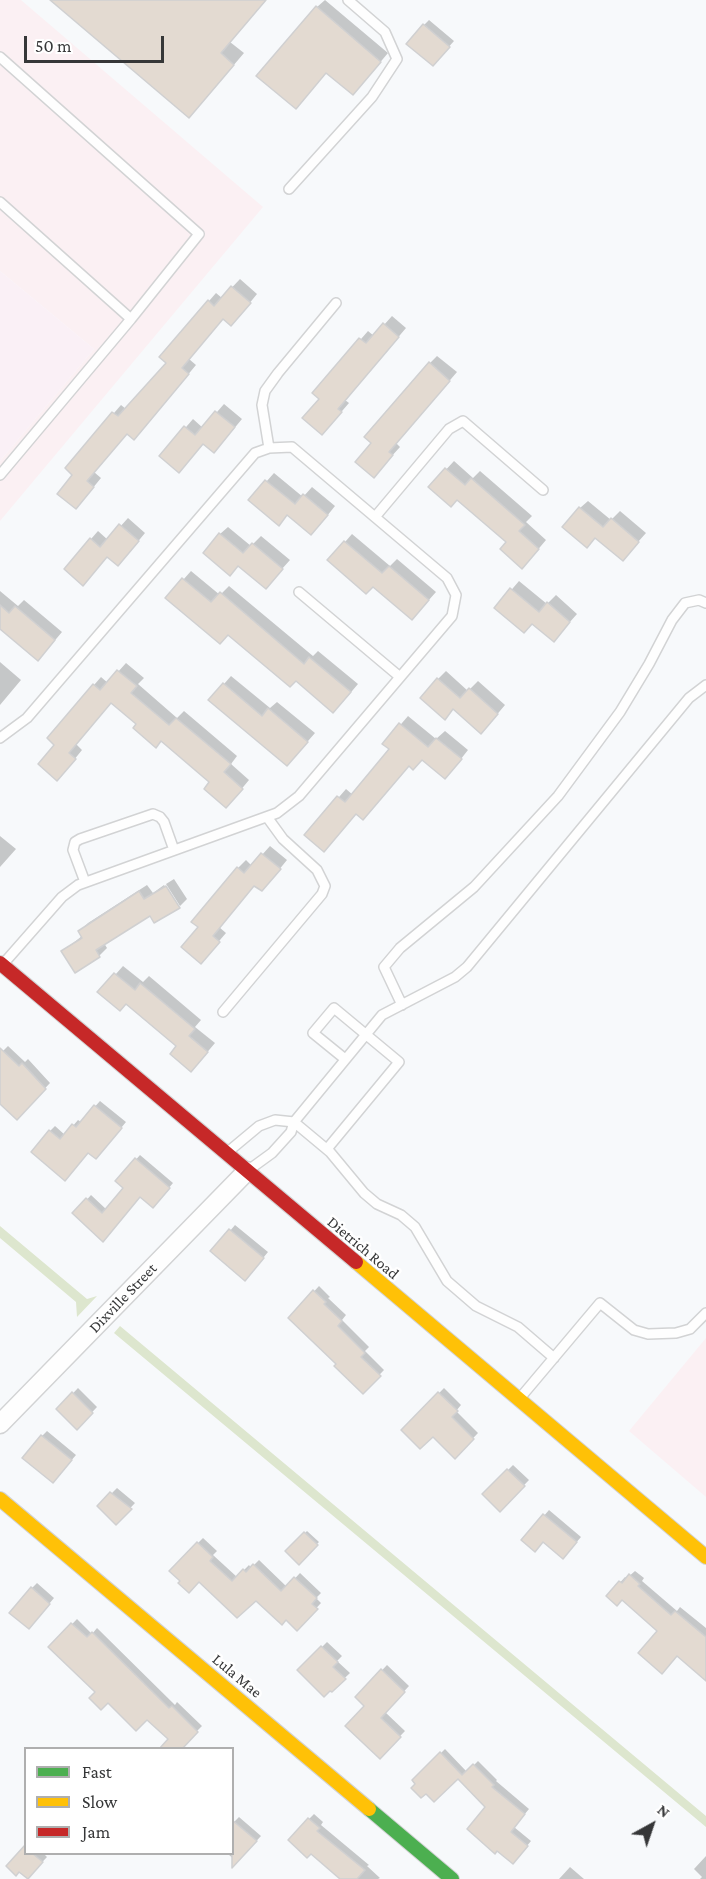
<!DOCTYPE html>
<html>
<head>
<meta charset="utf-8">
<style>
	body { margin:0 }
	#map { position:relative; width:706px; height:1879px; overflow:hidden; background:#f7f9fb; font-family:"Crimson Pro",serif }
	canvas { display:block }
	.legend { position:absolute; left:24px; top:1747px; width:210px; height:108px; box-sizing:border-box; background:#fff; border:2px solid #afafaf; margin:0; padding:8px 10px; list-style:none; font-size:18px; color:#363738 }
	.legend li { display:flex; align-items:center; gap:12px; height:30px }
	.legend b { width:30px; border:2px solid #afafaf }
	.north { position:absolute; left:622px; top:1795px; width:60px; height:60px; -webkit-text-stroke:4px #fff; paint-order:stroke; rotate:40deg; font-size:16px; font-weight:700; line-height:24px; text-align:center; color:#363738 }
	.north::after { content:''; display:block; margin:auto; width:21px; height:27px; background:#363738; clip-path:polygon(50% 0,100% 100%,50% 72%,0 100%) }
	.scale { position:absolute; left:24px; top:36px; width:140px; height:27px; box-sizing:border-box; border:3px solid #363738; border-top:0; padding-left:8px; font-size:18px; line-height:21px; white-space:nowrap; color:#363738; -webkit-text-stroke:4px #fff; paint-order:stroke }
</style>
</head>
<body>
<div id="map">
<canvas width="706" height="1879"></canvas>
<ul class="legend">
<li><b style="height:8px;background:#4caf50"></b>Fast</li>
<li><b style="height:8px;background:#ffc107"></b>Slow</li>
<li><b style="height:8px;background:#c62828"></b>Jam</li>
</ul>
<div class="north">N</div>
<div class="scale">50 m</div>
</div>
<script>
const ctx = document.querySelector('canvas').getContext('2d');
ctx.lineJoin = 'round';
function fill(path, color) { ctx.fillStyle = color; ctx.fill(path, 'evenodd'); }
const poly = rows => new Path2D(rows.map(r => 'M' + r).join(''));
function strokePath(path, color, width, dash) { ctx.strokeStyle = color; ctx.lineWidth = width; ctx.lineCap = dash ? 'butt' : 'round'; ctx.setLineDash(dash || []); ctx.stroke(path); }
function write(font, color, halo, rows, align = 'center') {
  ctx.font = font + ' "Crimson Pro",serif'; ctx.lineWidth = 5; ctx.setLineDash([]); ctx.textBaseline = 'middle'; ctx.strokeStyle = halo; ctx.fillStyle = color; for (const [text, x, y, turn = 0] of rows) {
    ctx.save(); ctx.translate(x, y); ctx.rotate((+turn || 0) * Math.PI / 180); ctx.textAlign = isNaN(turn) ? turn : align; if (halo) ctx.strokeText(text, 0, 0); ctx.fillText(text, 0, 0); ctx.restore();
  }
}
fill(poly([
	[0,0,21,0,263,207,0,521,0,461,94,349,0,271],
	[706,1338,706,1497,629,1431]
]), '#fbf0f3');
fill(poly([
	[0,271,94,349,0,461]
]), '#faf0f6');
fill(poly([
	[0,1226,87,1299,97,1296,77,1317,76,1302,0,1238],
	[120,1326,706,1816,706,1827,114,1333]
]), '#dde6ce');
fill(poly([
	[53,0,266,0,230,42,244,53,199,106],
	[325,0,388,53,361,85,317,7],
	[429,20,454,41,438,59,424,25],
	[240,279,257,294,239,316,224,318,189,359,196,365,141,431,127,433,94,472,101,478,83,500,74,475,67,468,114,413,121,405,126,409,168,363,209,301,216,293,222,298],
	[392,316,406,328,345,400,349,403,330,425,321,399,314,393,368,331,374,336],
	[437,356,457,372,396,443,400,447,381,468,373,443,430,363],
	[224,404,242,419,222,443,204,443,161,456,193,419,203,428],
	[454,461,473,478,480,471,532,516,526,522,546,540,530,559,457,499,430,487],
	[274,473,303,497,312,487,335,506,319,526,288,514,279,524,250,500],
	[588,501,611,520,620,511,646,533,630,551,580,508],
	[128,518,145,533,126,556,108,556,91,539,98,531,108,540],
	[228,527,251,546,261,536,290,560,273,579,220,534],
	[352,534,390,566,397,559,436,592,420,610,345,542],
	[191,571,220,595,229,586,313,656,318,651,358,684,341,704,296,680,229,634,167,598],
	[519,581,547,604,556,595,577,614,561,632,496,608],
	[0,591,18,606,24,600,62,632,46,651,0,628],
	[0,662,21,680,0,705],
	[126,663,144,678,138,684,177,718,184,711,237,756,231,764,249,780,234,798,112,701,76,744,82,750,65,771,56,744,94,685,101,677,108,683],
	[446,671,468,691,478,681,505,705,489,724,454,708,438,679],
	[231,676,270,708,277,702,315,733,295,756,224,684],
	[408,716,436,739,445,731,468,750,453,769,422,758,409,764,356,813,306,835,346,789,353,795,391,749,384,744],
	[0,836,16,849,0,867],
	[270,846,287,860,269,882,255,884,219,927,226,933,208,954,200,927,238,868,246,860,252,866],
	[174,879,187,899,180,906,166,884],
	[147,885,153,893,164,885,178,907,150,914,104,943,107,948,99,956,63,951,82,936,80,931,88,923],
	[123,966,143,982,149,976,201,1020,195,1027,215,1043,199,1062,127,1003,100,992],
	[8,1046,25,1062,28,1059,50,1083,17,1118,0,1102,0,1054],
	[100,1101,126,1122,101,1152,88,1152,70,1174,50,1131,55,1126,65,1135,78,1120,81,1122],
	[140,1155,173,1183,157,1202,140,1195,107,1236,75,1213,91,1195,107,1210,126,1187,117,1181],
	[235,1225,268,1252,250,1274,213,1251],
	[319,1286,330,1297,328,1298,346,1315,342,1320,369,1347,365,1351,384,1370,363,1392,339,1364,290,1318],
	[78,1388,97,1407,77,1428,58,1409],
	[444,1388,461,1405,456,1411,478,1433,455,1457,433,1435,403,1430],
	[47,1431,76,1455,58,1476,42,1436],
	[513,1465,529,1480,500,1510,484,1494],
	[117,1488,135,1503,116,1523,99,1506],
	[549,1510,581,1537,568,1552,543,1540,523,1540],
	[307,1531,319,1542,299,1562,287,1551],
	[203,1538,217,1551,213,1555,237,1577,249,1565,251,1568,259,1560,287,1587,300,1573,321,1593,316,1598,321,1603,297,1629,287,1618,256,1599,199,1580,182,1581,171,1570],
	[635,1571,644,1578,642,1581,677,1611,680,1607,706,1628,706,1673,622,1599,608,1596,625,1577,627,1578],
	[37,1583,54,1598,34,1622,32,1588],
	[77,1619,92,1634,97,1628,175,1705,177,1702,202,1726,180,1748,147,1718,97,1692,50,1647],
	[327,1642,342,1656,337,1661,350,1673,332,1690,299,1670],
	[387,1665,409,1686,385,1712,405,1731,380,1757,366,1705,357,1697],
	[445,1749,467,1772,478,1761,497,1780,496,1781,529,1809,514,1827,531,1841,517,1858,487,1807,458,1777,417,1784,414,1780],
	[314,1814,323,1822,321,1825,369,1865,367,1866,380,1878,378,1879,342,1879,309,1819],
	[239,1817,261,1836,237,1862,228,1854,232,1854,232,1824],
	[26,1847,26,1854,44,1854,47,1857,27,1878,19,1870,8,1866],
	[706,1856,706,1879,700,1879,702,1877,694,1869],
	[570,1867,584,1879,559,1879]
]), '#0003');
const building = poly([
	[50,0,266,0,221,53,234,65,189,118,50,0],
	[316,6,381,62,353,95,326,73,296,109,256,76,316,6],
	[423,24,450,47,433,66,406,44,423,24],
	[231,286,251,303,231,326,223,319,182,368,189,374,134,440,127,434,87,481,94,487,76,509,57,494,72,475,65,468,112,412,118,416,166,363,159,357,208,300,214,306,231,286],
	[383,323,399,337,338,409,342,412,322,435,302,418,319,399,312,393,359,338,366,343,383,323],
	[429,362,450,381,389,452,393,455,374,478,355,462,371,443,364,437,429,362],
	[215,411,235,427,214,453,203,444,179,473,159,456,184,426,195,435,215,411],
	[445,468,465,485,471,478,525,525,519,531,539,549,522,569,500,549,506,542,457,500,451,507,428,487,445,468],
	[265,480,295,504,303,494,328,515,311,535,287,515,279,526,248,500,265,480],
	[579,507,603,527,611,518,639,542,623,561,595,538,587,548,562,527,579,507],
	[119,524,139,541,118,566,107,557,83,586,64,569,90,538,100,547,119,524],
	[219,533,243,553,252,543,283,569,266,589,238,566,230,576,203,553,219,533],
	[344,541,382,573,389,566,429,600,412,620,373,587,366,594,327,560,344,541],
	[182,578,211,602,220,592,304,664,309,657,351,692,333,713,296,681,290,687,228,635,220,644,165,598,182,578],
	[510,588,539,612,547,602,570,622,554,642,532,624,524,633,494,608,510,588],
	[0,605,9,613,15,606,55,640,38,661,0,629,0,605],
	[117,670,137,686,131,693,169,725,176,718,231,764,224,772,243,789,226,808,204,789,209,782,161,741,156,748,133,728,136,724,111,703,69,753,76,759,57,781,38,764,54,745,47,738,93,684,100,690,117,670],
	[437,678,460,698,469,688,498,714,481,734,453,709,445,720,420,698,437,678],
	[223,683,262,716,268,708,308,742,287,766,208,700,223,683],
	[399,723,428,747,436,738,462,759,445,779,422,760,413,770,409,766,363,820,356,814,324,852,304,835,337,796,345,802,389,749,382,744,399,723],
	[261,853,281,869,262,891,254,886,213,936,220,942,201,964,181,947,198,927,191,922,237,867,244,873,261,853],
	[166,886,180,908,154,923,150,916,96,950,100,957,75,973,61,951,82,938,78,931,139,891,144,899,166,886],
	[114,973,135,990,140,983,195,1029,189,1036,208,1052,191,1072,170,1054,176,1046,126,1004,120,1011,97,992,114,973],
	[0,1048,19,1066,22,1063,46,1089,17,1120,0,1104,0,1048],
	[94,1105,122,1128,96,1159,88,1153,65,1181,31,1152,49,1130,60,1139,72,1124,76,1127,94,1105],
	[135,1158,170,1188,153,1208,140,1197,103,1242,72,1213,86,1198,102,1213,123,1188,115,1181,135,1158],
	[229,1229,264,1258,245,1281,210,1251,229,1229],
	[313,1290,326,1302,324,1304,342,1321,338,1326,365,1353,361,1357,381,1376,363,1394,334,1366,336,1364,288,1318,313,1290],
	[72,1392,93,1413,77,1430,56,1409,72,1392],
	[438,1392,458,1411,452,1417,474,1439,455,1459,433,1437,420,1449,401,1430,438,1392],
	[41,1435,72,1460,53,1483,22,1458,41,1435],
	[507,1469,525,1486,500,1512,482,1494,507,1469],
	[110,1492,132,1509,116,1525,97,1506,110,1492],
	[543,1514,577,1542,563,1559,543,1542,535,1552,521,1540,543,1514],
	[304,1532,318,1545,299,1565,285,1551,304,1532],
	[197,1542,213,1557,210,1561,232,1581,243,1569,246,1572,253,1564,281,1591,294,1577,317,1598,312,1604,318,1609,297,1631,286,1620,282,1625,256,1601,237,1618,199,1582,189,1593,178,1583,180,1581,169,1571,197,1542],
	[629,1574,640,1584,638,1586,671,1615,675,1611,706,1637,706,1681,677,1656,662,1674,638,1653,657,1631,622,1600,617,1606,606,1596,619,1581,622,1583,629,1574],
	[31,1587,50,1604,29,1629,9,1613,31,1587],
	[71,1623,87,1637,92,1632,169,1708,172,1706,198,1732,182,1749,159,1749,168,1739,147,1720,136,1731,108,1703,101,1710,89,1698,95,1692,48,1647,71,1623],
	[321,1646,338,1662,333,1667,346,1679,332,1692,330,1691,324,1697,297,1670,321,1646],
	[381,1669,405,1692,381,1718,401,1737,380,1759,345,1726,364,1706,355,1697,381,1669],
	[440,1752,462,1775,473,1764,494,1785,492,1787,525,1814,511,1832,528,1846,513,1864,497,1851,495,1854,467,1829,485,1807,458,1779,434,1802,426,1794,421,1798,411,1788,415,1784,412,1780,440,1752],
	[308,1818,320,1828,317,1831,365,1870,357,1879,340,1879,311,1854,307,1858,288,1840,308,1818],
	[232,1820,257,1841,232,1868,232,1820],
	[25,1845,26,1854,33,1854,43,1862,28,1879,19,1872,16,1876,6,1866,25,1845]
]);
fill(building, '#e3dad1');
strokePath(building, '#d0d0d1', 1.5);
const lane = poly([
	[0,57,199,234,131,319,0,475],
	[289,189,372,97,397,59,385,32,348,0],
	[0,202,131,319],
	[269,448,262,405,265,391,278,373,336,303],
	[375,517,449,429,463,421,543,490],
	[299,592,400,677],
	[0,738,27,718,255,453,269,448,292,447,447,578,456,595,452,616,299,796,277,813,78,885,62,897,4,963],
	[85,882,73,850,75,842,80,839,153,814,160,817,164,822,174,850],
	[402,1005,384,967,400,948,474,887,558,796,620,712,649,664,672,620,685,603,699,600,706,603],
	[223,1012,322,894,325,886,317,870,283,839,267,817],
	[327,1149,399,1062,334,1008,313,1033,345,1059],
	[229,1151,259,1126,275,1120,294,1122,330,1152,364,1193,377,1204,401,1215,415,1227,447,1281,476,1306,518,1327,554,1358],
	[250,1169,272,1153,291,1132,294,1122,382,1015,455,977,467,967,689,698,706,685],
	[520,1398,600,1303,634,1330,648,1334,676,1333,690,1329,706,1313]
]);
const street = poly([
	[0,1424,247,1171]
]);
const fast = poly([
	[369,1809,452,1879]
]);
const slow = poly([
	[356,1262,706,1557],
	[0,1499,369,1809]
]);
const jam = poly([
	[0,963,356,1262]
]);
strokePath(lane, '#d2d3d4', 12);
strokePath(street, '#d2d3d4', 21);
strokePath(fast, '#d2d3d4', 16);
strokePath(slow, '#d2d3d4', 16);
strokePath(jam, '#d2d3d4', 16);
strokePath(lane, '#fefefe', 9);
strokePath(street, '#fefefe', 18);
strokePath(fast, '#4caf50', 14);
strokePath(slow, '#ffc107', 14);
strokePath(jam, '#c62828', 14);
write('16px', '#363738', '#fff', [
	["Dietrich Road",363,1248,40],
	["Dixville Street",123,1298,-46],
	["Lula Mae",237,1676,40]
]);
</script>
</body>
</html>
